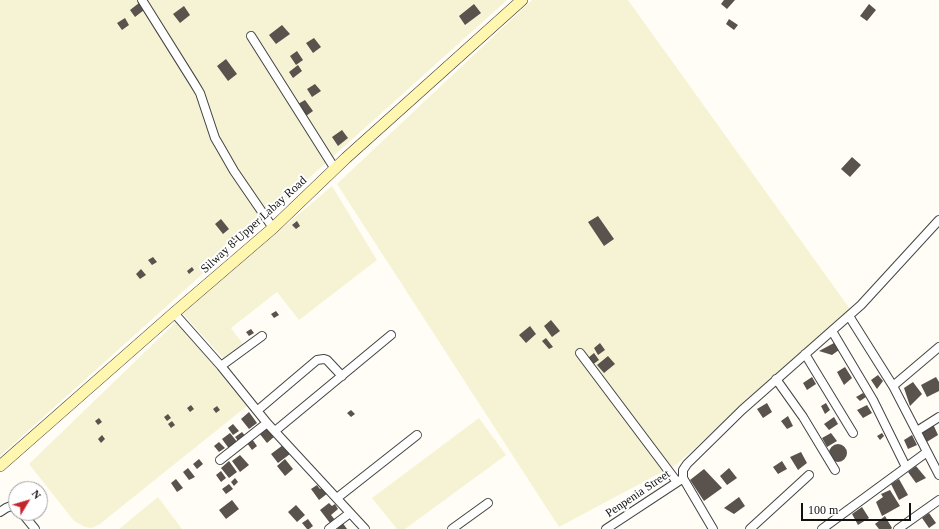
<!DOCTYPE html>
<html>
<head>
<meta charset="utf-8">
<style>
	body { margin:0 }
	#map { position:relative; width:939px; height:529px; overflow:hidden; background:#fffdf5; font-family:Georgia,serif }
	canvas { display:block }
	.north { position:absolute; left:8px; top:481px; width:40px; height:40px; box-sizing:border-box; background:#fff; border:1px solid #a0a0a0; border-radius:50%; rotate:52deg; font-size:11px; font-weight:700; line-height:16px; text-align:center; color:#111 }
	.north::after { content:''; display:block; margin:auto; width:14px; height:18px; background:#c4262e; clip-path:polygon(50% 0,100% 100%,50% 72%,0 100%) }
	.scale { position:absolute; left:801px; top:503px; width:110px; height:18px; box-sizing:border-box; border:2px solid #111; border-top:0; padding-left:5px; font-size:12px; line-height:14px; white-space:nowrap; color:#111; -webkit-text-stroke:3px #fff; paint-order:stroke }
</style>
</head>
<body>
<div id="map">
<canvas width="939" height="529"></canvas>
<div class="north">N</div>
<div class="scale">100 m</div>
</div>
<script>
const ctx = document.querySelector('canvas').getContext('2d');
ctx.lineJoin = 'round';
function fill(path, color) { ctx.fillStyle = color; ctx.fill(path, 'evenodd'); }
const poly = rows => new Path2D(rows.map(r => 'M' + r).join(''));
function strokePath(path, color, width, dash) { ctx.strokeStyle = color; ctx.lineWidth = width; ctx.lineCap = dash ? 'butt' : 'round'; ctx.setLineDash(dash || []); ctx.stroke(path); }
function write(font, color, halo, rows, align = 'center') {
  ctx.font = font + ' Georgia,serif'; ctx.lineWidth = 4; ctx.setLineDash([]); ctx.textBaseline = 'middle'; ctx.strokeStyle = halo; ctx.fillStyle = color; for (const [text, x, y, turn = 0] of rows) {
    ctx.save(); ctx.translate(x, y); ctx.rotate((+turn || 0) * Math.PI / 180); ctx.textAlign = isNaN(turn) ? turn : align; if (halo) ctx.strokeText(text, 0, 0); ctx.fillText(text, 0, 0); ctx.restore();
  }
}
fill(poly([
	[0,0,507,0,0,456],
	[532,0,628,0,850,309,677,464,559,527,337,184],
	[332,186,377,260,299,320,277,292,231,328,243,344,224,359,182,313],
	[177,321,247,406,100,524,92,528,85,527,74,521,29,464],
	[479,418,506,455,405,529,397,529,372,498],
	[158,497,182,529,119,529]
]), '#f6f3d4');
fill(poly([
	[724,0,735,0,727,9,721,4],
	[139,3,144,10,135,17,130,10],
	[474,4,481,13,465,25,459,16],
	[869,4,876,10,867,21,860,16],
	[184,6,190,15,180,23,173,14],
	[125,18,129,25,122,30,117,23],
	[729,19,738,25,734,30,726,24],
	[282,25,290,34,276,44,269,35],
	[314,38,321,47,313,53,306,43],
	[297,51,303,60,296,65,290,56],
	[226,59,237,74,228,81,217,66],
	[298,65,302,71,293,78,289,72],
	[315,84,321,91,312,97,307,89],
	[305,100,313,111,306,116,298,104],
	[342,130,348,138,338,146,332,137],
	[852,157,861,165,850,177,841,169],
	[598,216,614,239,604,246,588,222],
	[221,219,229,229,223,234,215,224],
	[297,221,300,226,296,229,292,225],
	[236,234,239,240,235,243,231,238],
	[153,257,157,262,152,265,148,260],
	[192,267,194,270,189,274,187,271],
	[141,269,146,275,140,279,136,274],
	[276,311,279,315,274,318,271,314],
	[551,320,560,331,552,337,544,326],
	[530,326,536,334,526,343,519,335],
	[251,329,254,333,249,336,246,332],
	[546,338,553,347,549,349,542,341],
	[600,343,605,350,598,355,594,348],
	[834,343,839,350,832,355,819,351],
	[594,353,599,360,592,365,588,358],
	[608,356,615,364,604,373,597,365],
	[845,367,852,378,844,385,837,372],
	[878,375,883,381,877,389,871,380],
	[812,377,816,384,807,390,803,383],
	[936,377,939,382,939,391,927,397,921,385],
	[913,382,922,394,910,406,904,388],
	[863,393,866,397,860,401,856,397],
	[767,403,772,412,763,418,757,409],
	[826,403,830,410,825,414,821,406],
	[191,405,194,409,190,412,187,408],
	[867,405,872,413,863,418,857,410],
	[217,406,220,410,216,413,213,409],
	[351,410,355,414,351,417,347,413],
	[249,412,257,423,249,429,241,419],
	[168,414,171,418,167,421,164,417],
	[788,416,793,426,787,429,781,421],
	[834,417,838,424,829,430,824,424],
	[99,418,102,422,98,425,95,421],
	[172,421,175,425,171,428,168,424],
	[233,424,239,431,233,435,228,428],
	[933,424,938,435,925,443,919,431],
	[267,426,275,436,267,443,259,433],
	[242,432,246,437,239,442,235,437],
	[230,433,238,443,230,450,222,439],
	[831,433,837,441,827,447,822,438],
	[882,433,884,436,880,440,877,436],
	[102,435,105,439,101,443,98,439],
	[912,435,917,445,908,449,904,440],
	[252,439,257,446,252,450,247,443],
	[219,442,225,448,219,452,214,446],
	'829 453a9 9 0 1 1 18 0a9 9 0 1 1-18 0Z',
	[283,445,290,454,278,463,271,454],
	[801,452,807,463,798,470,790,457],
	[240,455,249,465,240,472,232,461],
	[199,459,203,464,197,469,193,464],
	[285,459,293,469,285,476,277,466],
	[229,461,237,472,229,478,221,468],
	[782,461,787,469,778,474,773,467],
	[916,466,926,478,916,483,908,472],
	[188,468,195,477,189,480,183,472],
	[729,468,737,478,727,485,720,476],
	[704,469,722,488,704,501,690,480],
	[221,471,226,478,221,482,216,475],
	[235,478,238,482,234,486,231,482],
	[176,479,183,488,177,492,171,483],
	[899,479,908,495,899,500,891,484],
	[229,484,233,489,226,494,222,489],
	[317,485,320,489,323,487,328,493,319,500,311,489],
	[890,490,900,506,882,516,876,502,883,497,881,494],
	[739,497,745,506,734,514,724,508],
	[232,500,239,509,226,519,219,510],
	[329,503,332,506,335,504,338,509,331,515,335,520,330,523,320,510],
	[296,505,305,515,297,522,288,512],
	[862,507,869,518,858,525,852,514],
	[929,513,936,523,929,528,922,518],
	[885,516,892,528,891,529,879,529,875,524],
	[308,519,313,526,309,529,307,529,302,523],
	[342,522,347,529,338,529,336,526]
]), '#5a524d');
const minor = poly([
	[142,0,194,83,200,93,215,138,222,150,234,171,273,228],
	[251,36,335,169],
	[174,313,221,366,267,423,365,529],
	[849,316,893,386,939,475],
	[832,331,873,400,906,467],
	[580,353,677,482],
	[805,354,853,433],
	[221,366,262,336],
	[776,379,803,417,835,470],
	[893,386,939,347],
	[258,410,317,360,324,359,327,360,342,376],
	[275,431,391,335],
	[917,431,939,417],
	[220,460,267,423],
	[337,498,417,435],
	[0,512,6,508,11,506,16,508],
	[22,513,35,529],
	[329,529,350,513],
	[452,529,488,503],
	[606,529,682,479],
	[713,529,683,478,683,470,687,464,742,410,861,305,939,220],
	[750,529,809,475],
	[822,529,927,452],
	[898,529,939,500]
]);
const secondary = poly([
	[0,466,174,313,273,228,346,158,522,0]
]);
strokePath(minor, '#444', 10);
strokePath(secondary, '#333', 12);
strokePath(minor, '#fff', 8);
strokePath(secondary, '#fff6b0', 11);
write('12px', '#111', '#fff', [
	["Silway 8-Upper Labay Road",254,225,-42],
	["Penpenia Street",638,494,-34]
]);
</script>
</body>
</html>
